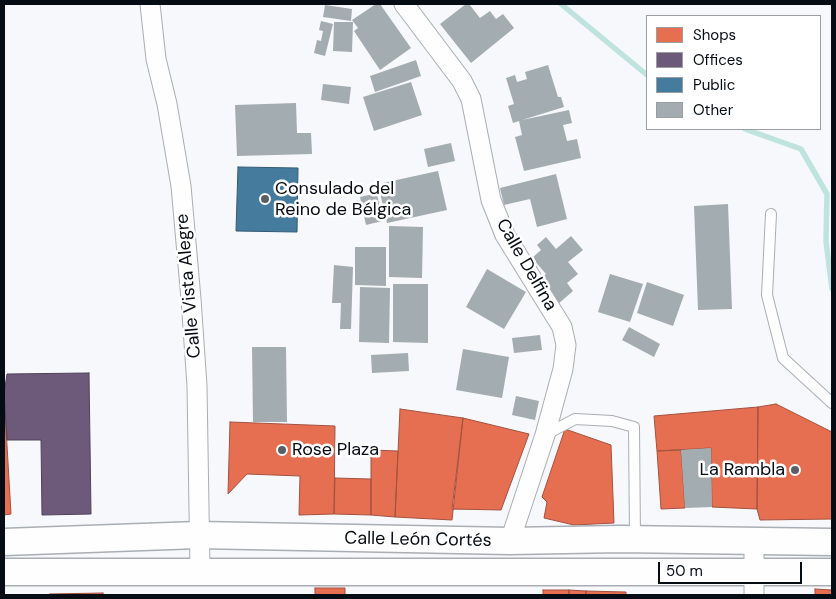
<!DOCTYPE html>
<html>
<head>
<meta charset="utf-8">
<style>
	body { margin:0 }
	#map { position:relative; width:836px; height:599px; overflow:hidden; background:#f6f8fb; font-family:"DM Sans",sans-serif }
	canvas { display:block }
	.frame { position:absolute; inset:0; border:5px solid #050c14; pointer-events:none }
	.legend { position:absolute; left:646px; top:15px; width:175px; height:115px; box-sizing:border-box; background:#fff; border:1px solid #9b9ea1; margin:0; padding:6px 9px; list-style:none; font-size:15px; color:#050c14 }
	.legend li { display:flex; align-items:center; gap:10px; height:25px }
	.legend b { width:25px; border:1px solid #9b9ea1 }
	.scale { position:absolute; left:658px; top:562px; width:144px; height:22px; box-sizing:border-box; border:2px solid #050c14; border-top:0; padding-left:6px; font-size:15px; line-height:18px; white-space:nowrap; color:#050c14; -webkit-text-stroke:4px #fff; paint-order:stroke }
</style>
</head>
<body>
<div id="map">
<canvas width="836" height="599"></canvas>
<div class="frame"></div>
<ul class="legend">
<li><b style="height:14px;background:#e76f51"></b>Shops</li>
<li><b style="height:14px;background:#6d597a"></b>Offices</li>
<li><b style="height:14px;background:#457b9d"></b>Public</li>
<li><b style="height:14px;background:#a3acb0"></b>Other</li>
</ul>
<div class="scale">50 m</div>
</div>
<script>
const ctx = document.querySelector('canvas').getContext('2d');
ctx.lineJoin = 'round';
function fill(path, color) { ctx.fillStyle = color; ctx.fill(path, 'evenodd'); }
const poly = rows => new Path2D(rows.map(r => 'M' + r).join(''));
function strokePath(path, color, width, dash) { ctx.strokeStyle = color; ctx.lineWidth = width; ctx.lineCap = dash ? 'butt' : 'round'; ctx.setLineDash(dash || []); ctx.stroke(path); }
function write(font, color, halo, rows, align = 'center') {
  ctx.font = font + ' "DM Sans",sans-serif'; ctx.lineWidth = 5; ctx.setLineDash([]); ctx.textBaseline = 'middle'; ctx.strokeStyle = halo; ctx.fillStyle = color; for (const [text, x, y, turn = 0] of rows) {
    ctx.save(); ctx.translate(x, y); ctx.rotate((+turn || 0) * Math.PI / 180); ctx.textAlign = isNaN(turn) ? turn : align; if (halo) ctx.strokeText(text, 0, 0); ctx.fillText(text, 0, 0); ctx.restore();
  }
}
const shops = poly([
	[4,394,11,514,4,515,4,394],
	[776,404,832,432,832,519,760,520,757,509,758,407,776,404],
	[758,407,757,509,712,507,711,448,657,451,654,416,758,407],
	[400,409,463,418,452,520,395,517,400,409],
	[463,418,529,434,501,510,452,509,463,418],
	[230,422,335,426,334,514,299,515,300,476,247,474,228,494,230,422],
	[565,429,611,445,614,523,574,525,544,518,547,502,542,497,565,429],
	[371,450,398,451,395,517,371,515,371,450],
	[681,450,685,508,661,509,657,451,681,450],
	[335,478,371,479,371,515,334,514,335,478],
	[315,588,345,588,345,595,315,595,315,588],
	[815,589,832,590,832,595,815,595,815,589],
	[543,590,569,590,569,595,543,595,543,590],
	[569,590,586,591,586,595,569,595,569,590],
	[586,591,626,592,626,595,586,595,586,591],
	[103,593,103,595,49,595,49,594,103,593]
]);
fill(shops, '#e76f51');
strokePath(shops, '#a3513f', 1);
const offices = poly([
	[89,373,91,514,42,515,41,440,7,440,4,394,7,374,89,373]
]);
fill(offices, '#6d597a');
strokePath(offices, '#4e425b', 1);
const public = poly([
	[238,167,298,168,297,232,236,231,238,167]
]);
fill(public, '#457b9d');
strokePath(public, '#325a74', 1);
strokePath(poly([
	[561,4,647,75],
	[745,129,801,149,827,194,826,241,832,289]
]), '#bfe3de', 5.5);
fill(poly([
	[376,4,380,4,411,48,380,70,354,31,358,28,352,20],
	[466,4,469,4,480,18,490,11,496,19,503,14,514,28,471,63,440,24],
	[325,5,352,9,351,21,323,17],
	[321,21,333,24,325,56,314,53,317,40,321,41,323,31,319,30],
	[334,22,353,22,352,52,333,51],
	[416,60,421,76,375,92,370,76],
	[548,65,558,97,561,97,564,107,522,120,569,110,572,123,563,125,567,141,577,139,581,158,524,171,515,137,522,135,519,121,513,123,508,106,514,104,506,78,515,75,517,82,527,79,525,72],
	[411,82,422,115,374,131,363,97],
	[323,84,351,87,349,104,321,100],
	[296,103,297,133,311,133,312,154,237,156,235,105],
	[451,143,455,161,428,167,424,149],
	[438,171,447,210,387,223,378,184],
	[556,174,567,219,537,227,530,199,504,205,500,188],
	[377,193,382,221,366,225,360,197],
	[728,204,732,309,698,310,694,206],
	[389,226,423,227,422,278,389,277],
	[571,236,583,250,568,262,578,274,567,283,573,291,558,304,538,280,546,274,532,258,541,250,537,245,546,237,556,249],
	[355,247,386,247,386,286,355,285],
	[334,265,353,267,351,329,340,329,341,303,332,303],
	[487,269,526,292,504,329,466,307],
	[610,274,643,284,630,322,598,312],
	[647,282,684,295,673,326,637,313],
	[393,284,428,284,428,343,393,342],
	[360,287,390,288,389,343,359,342],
	[629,327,660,344,654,357,622,340],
	[540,335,542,350,514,353,512,338],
	[252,347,286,347,287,422,253,422],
	[463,349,509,357,502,398,456,390],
	[408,353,409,371,372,373,371,355],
	[516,396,539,401,535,420,512,415],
	[711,448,712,507,685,508,681,450]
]), '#a3acb0');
const lane = poly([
	[771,214,767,295,783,358,832,403],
	[545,435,575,419,612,421,634,427,635,538]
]);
const street = poly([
	[150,4,156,59,167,104,181,186,191,299,197,386,200,570],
	[404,4,462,81,471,99,491,200,505,235,562,327,566,345,563,369,545,435,510,541],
	[754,541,754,595]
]);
const secondary = poly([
	[4,542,198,535,510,541,620,539,832,542],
	[4,572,832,572]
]);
strokePath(lane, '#a9aeb4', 12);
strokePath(street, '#a9aeb4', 21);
strokePath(secondary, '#a9aeb4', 29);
strokePath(lane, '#fefefe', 10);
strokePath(street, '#fefefe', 19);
strokePath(secondary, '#fefefe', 26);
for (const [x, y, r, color] of [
	[265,199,5,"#595f65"],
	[282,450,5,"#595f65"],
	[795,470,5,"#595f65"]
]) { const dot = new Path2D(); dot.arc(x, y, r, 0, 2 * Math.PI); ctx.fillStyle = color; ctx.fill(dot); strokePath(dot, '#fff', 2); }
write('18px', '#050c14', '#fff', [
	["Consulado del",275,189],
	["Reino de Bélgica",275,210],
	["Rose Plaza",292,450],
	["La Rambla",785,470,"right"]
], 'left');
write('18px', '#050c14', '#fff', [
	["Calle Delfina",526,265,60],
	["Calle Vista Alegre",189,286,-95],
	["Calle León Cortés",418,540,1]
]);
</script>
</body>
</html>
